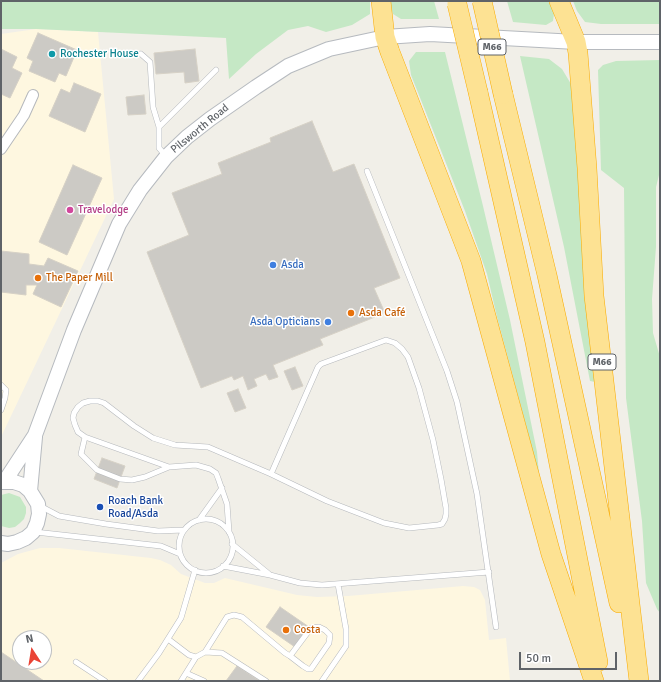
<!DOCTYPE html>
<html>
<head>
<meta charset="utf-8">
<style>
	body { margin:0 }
	#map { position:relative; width:661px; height:682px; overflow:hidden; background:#f1efe8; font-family:Signika,sans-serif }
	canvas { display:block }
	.frame { position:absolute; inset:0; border:2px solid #5f6368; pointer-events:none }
	.north { position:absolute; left:12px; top:630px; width:40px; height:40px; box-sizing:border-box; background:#fff; border:1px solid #bfc1c3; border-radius:50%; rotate:348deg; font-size:11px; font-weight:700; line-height:16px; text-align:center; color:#5f6368 }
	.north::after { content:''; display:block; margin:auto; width:14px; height:18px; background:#ea4335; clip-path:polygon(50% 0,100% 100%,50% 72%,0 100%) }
	.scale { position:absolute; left:519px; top:652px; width:98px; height:18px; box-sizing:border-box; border:2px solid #5f6368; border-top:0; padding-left:5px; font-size:12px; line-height:14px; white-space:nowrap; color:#5f6368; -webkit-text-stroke:3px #fff; paint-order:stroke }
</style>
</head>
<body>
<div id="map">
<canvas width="661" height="682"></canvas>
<div class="frame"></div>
<div class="north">N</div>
<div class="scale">50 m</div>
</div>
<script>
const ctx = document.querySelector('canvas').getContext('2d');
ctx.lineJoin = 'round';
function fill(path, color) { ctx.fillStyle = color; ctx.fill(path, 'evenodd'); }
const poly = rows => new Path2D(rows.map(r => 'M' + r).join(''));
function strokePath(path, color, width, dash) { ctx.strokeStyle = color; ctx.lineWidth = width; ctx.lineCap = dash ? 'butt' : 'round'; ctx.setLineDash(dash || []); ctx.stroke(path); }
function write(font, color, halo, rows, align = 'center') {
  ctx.font = font + ' Signika,sans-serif'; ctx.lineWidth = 3; ctx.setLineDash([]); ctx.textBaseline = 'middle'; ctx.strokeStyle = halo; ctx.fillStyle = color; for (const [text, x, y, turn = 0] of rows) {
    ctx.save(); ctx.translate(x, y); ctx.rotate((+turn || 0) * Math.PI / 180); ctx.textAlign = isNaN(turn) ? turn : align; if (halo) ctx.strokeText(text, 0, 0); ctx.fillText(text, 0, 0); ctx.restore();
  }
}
fill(poly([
	[36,29,98,32,114,199,1,437,1,34],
	[40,548,59,548,151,558,160,560,171,565,181,574,205,583,214,583,225,578,297,595,317,597,348,596,463,586,474,587,480,590,485,600,489,640,506,638,510,681,1,681,1,563,18,554],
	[20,638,44,638,44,662,20,662]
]), '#fef7e0');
fill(poly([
	[1,1,370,1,370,14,352,25,326,32,308,26,288,30,256,54,229,79,226,38,36,29,1,29],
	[389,1,434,1,439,19,401,19,393,14],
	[507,1,552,1,555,7,553,21,546,25,513,22],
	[573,1,660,1,660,24,601,24,585,22,577,11],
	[416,52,445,52,483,206,510,320,537,452,539,474,497,317,487,274,465,211,411,75,409,61],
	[520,56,549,59,562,69,571,84,595,382,590,381,564,247],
	[660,60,660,163,659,163,659,175,656,187,656,247,652,299,653,333,660,357,660,613,657,609,646,583,642,521,626,398,624,188,601,170,598,70,603,65,616,61],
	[9,493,20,497,26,507,26,513,24,519,20,523,15,527,9,528,1,526,1,495]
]), '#c5e8c5');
const building = poly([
	[38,33,77,50,66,76,59,73,55,82,29,71,33,61,27,58,38,33],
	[1,49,17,57,12,68,22,73,10,98,1,94,1,49],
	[195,49,199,81,185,83,184,72,156,74,154,53,195,49],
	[74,83,101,94,85,132,49,116,61,89,70,93,74,83],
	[144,95,146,114,128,115,126,97,144,95],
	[312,121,333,172,354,164,400,278,374,288,385,313,320,339,323,345,273,365,278,377,269,380,266,374,254,379,257,386,248,390,243,376,234,380,232,376,201,388,147,252,189,235,172,193,222,174,218,163,271,142,270,138,312,121],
	[73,165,102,178,67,255,39,242,73,165],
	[1,251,29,254,29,264,44,266,48,258,78,271,61,307,33,294,37,285,26,285,26,295,1,292,1,251],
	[295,367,303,386,292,390,284,371,295,367],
	[238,389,246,408,235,412,227,393,238,389],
	[102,458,125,466,117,488,94,479,102,458],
	[280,607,309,627,295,647,266,627,280,607],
	[1,652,44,681,1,681,1,652],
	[237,666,260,681,226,681,237,666]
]);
fill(building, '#cccac5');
strokePath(building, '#d6d1c6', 1);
const lane = poly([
	[141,54,150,62,153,107,159,127,159,148,166,156],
	[159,127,216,70],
	[367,171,447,371,457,402,477,494,496,627],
	[1,385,6,390,5,398,1,410],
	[85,437,81,454,97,470,120,479,132,480,145,477,169,467],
	[40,506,59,516,106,524,158,531,184,530],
	'179 546a27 27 0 1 1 54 0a27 27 0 1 1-54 0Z',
	[199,520,222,488],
	[35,532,161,546,180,554],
	[229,532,227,504,218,478,216,473,210,469,196,465,169,467,85,437,78,432,75,425,73,418,74,413,78,407,83,403,90,401,98,401,104,403,134,426,153,438,175,445,208,447,271,474,327,501,384,523,409,528,438,525,442,524,445,519,446,514,446,508,441,479,433,440,419,388,408,357,402,349,395,343,386,340,321,364,318,367,271,474],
	[232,544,269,574],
	[223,566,270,575,300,583,322,585,489,572],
	[168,639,189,655,196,657,205,652,227,617,234,615,242,617,285,653,290,656,303,666,308,669,311,669,329,643,330,635,325,630,319,627,311,628,290,656],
	[205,652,222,653,266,681],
	[76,662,105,681],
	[186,673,204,681],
	[138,681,159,653,181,618,195,570],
	[181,681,196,657],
	[322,681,346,646,346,629,338,584]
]);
const street = poly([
	[1,149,24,115,33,95]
]);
const secondary = poly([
	[5,481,35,435,74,330,119,224,140,190,166,157,187,137,210,119,256,87,288,66,329,49,385,37,430,34,576,42,660,42],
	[1,482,14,482,23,485,30,491,38,504,39,514,37,523,33,532,26,538,17,542,8,544,1,543],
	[30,491,35,437]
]);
const highway = poly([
	[381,1,385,37,390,52,471,261,551,554,594,681],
	[559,1,576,42,578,53,587,168,594,296,639,681],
	[478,92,535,342,598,662],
	[503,94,547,275,619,603]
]);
strokePath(lane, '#b5b8bc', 6);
strokePath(street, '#b5b8bc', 12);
strokePath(secondary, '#b6babf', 16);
strokePath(highway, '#f9ab00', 20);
strokePath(lane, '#fff', 5);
strokePath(street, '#fff', 10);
strokePath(secondary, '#fff', 14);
strokePath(highway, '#fde293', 19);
const highwayBridge = poly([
	[482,1,503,94],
	[457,4,478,92]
]);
strokePath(highwayBridge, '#f9ab00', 20, []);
strokePath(highwayBridge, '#fde293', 19);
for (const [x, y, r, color] of [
	[52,54,4,"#0f9aa8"],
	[70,210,4,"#d1479c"],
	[273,265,4,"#3f7fe0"],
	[38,278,4,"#e8710a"],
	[351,313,4,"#e8710a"],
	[328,322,4,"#3f7fe0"],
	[100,507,4,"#1a4fb4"],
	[286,630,4,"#e8710a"]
]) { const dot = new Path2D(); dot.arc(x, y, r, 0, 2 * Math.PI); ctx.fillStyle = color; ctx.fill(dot); strokePath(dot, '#fff', 1.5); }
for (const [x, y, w] of [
	[492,47,28],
	[602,362,28]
]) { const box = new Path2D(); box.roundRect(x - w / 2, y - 8, w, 16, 3); ctx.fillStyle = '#fff'; ctx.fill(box); strokePath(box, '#5f6368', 1); }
write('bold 10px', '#5f6368', null, [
	["M66",492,47],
	["M66",602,362]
]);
write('11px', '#0d838f', '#fff', [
	["Rochester House",60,54]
], 'left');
write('11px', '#5f6368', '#fff', [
	["Pilsworth Road",200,129,-39]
]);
write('11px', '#b23c85', '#fff', [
	["Travelodge",78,210]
], 'left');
write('11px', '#366cbe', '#fff', [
	["Asda",281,265],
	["Asda Opticians",320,322,"right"]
], 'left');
write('11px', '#c56008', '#fff', [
	["The Paper Mill",46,278],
	["Asda Café",359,313],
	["Costa",294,630]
], 'left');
write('11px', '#164399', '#fff', [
	["Roach Bank",108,501],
	["Road/Asda",108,514]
], 'left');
</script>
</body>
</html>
